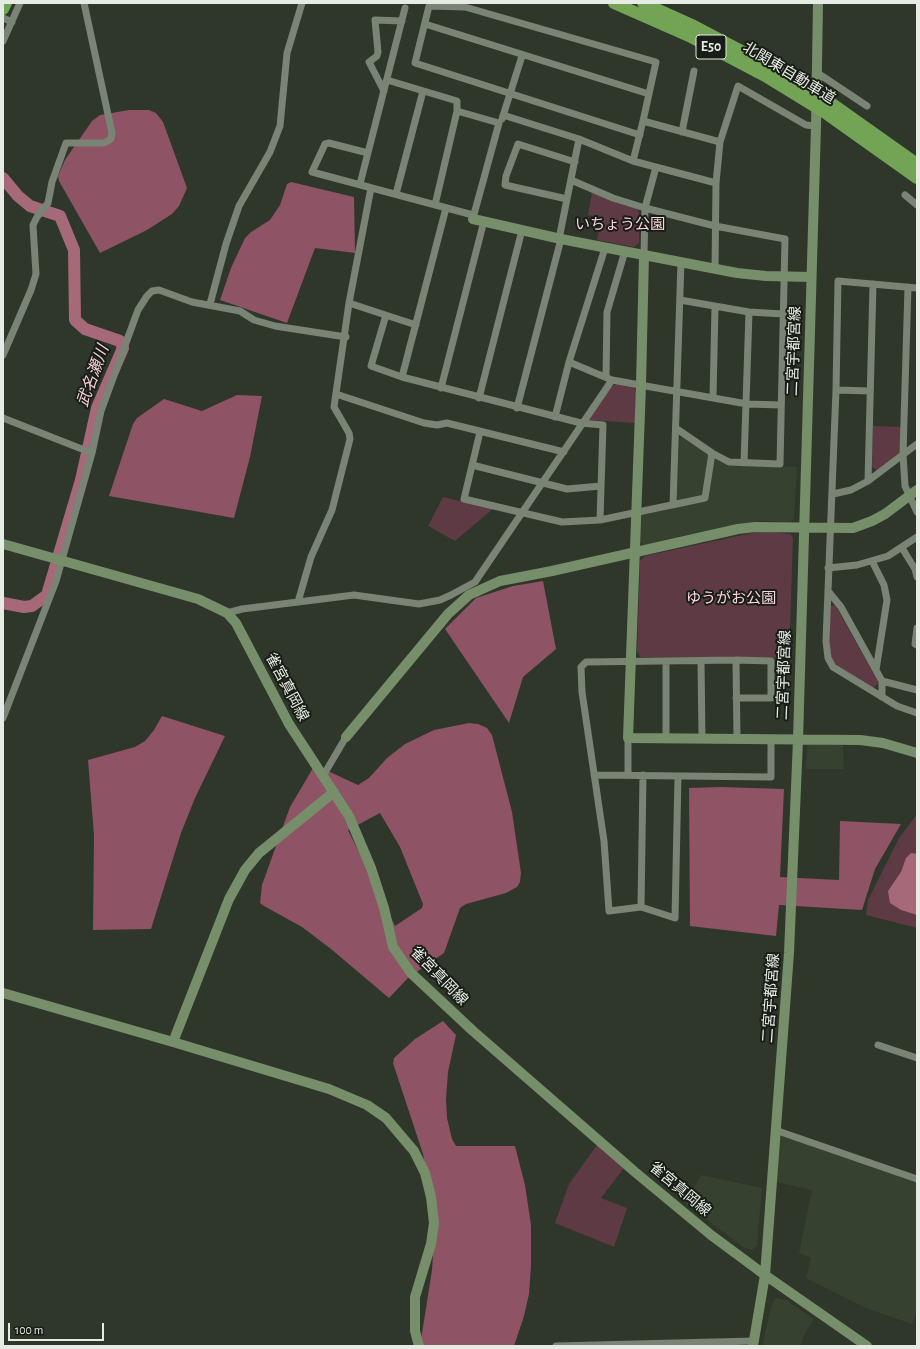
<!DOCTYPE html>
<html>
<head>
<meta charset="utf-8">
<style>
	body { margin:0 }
	#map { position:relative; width:920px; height:1349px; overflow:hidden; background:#2e372a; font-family:"Alegreya Sans",sans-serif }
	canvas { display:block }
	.frame { position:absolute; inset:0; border:4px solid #e6ece3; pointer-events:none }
	.scale { position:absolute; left:8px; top:1323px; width:96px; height:18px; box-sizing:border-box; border:2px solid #e6ece3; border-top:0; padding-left:5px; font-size:12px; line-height:14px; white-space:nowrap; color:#e6ece3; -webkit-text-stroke:3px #191d17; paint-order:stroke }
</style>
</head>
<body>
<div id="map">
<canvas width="920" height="1349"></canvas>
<div class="frame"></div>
<div class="scale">100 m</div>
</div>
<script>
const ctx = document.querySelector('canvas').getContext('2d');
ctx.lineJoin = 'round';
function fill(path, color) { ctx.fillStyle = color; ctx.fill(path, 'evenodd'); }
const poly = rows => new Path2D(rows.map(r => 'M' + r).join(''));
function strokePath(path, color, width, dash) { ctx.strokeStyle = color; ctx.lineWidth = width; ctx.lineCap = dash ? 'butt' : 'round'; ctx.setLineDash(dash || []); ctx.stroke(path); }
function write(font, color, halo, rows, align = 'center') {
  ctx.font = font + ' "Alegreya Sans","Noto Sans JP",sans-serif'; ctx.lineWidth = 4; ctx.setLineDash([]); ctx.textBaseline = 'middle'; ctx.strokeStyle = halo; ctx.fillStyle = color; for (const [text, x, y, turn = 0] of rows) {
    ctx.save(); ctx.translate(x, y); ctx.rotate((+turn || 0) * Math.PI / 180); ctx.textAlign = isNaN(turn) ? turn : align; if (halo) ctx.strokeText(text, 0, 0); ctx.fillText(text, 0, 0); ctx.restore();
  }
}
fill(poly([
	[682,436,728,465,797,467,794,519,790,522,759,521,736,525,645,545,639,542,641,515,676,508,679,439],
	[809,745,843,745,844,769,806,769,807,746],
	[779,1134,917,1182,917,1312,912,1324,866,1308,806,1278,811,1258,799,1253,812,1190,775,1182],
	[701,1175,762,1188,757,1246,752,1250,743,1247,685,1203],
	[775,1298,786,1300,814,1319,804,1335,801,1346,762,1346,771,1307]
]), '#36412f');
fill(poly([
	[592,192,615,202,637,209,639,213,639,243,634,247,597,240,601,218,588,215],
	[618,384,634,387,636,392,635,423,590,420,588,418,610,387],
	[873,426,902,427,901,449,899,454,877,470,872,467],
	[443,497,493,509,455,541,428,526],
	[771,532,790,534,793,538,789,658,640,657,637,651,640,561,645,556,752,533],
	[835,605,879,683,873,688,838,666,831,659,829,649,830,606],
	[917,814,917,928,866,915,868,900,899,838],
	[597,1145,624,1168,601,1198,627,1208,614,1247,555,1223,569,1184]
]), '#5e3a44');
fill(poly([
	[129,110,149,110,156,113,163,122,187,188,179,206,172,214,147,230,100,253,59,181,58,176,65,160,92,121,100,115],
	[291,182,354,197,355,253,315,248,287,323,220,300,231,268,245,238,251,232,270,220,280,205,287,184],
	[237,395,262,396,250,457,234,518,109,496,133,424,137,418,164,399,202,411],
	[543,581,556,649,523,677,509,723,445,629,476,598,513,586],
	[162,716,225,736,195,798,181,833,151,929,93,930,94,835,88,760,135,747,145,741,154,730],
	[469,723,478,724,487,728,492,735,512,812,521,873,520,882,517,887,506,893,466,904,460,908,444,953,408,978,389,998,331,949,302,927,264,906,260,903,262,885,290,807,313,768,317,766,358,785,369,778,387,758,405,744,434,730],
	[380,813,400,847,423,904,422,908,395,926,348,830],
	[721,787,784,789,780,877,839,880,840,821,901,824,875,869,862,910,779,905,776,936,690,926,689,788],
	[443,1021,456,1035,448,1072,446,1099,447,1118,452,1139,456,1146,515,1146,525,1185,531,1225,531,1266,529,1294,524,1316,514,1346,420,1346,432,1270,434,1239,432,1199,423,1154,393,1063,394,1058,415,1039]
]), '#8e5364');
fill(poly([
	[911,853,917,854,917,915,901,910,890,903,888,891,901,872,906,858]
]), '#a6697a');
strokePath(poly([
	[3,178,18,196,30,206,60,216,74,250,75,320,85,329,120,341,123,348,97,408,81,480,47,595,32,606,24,607,3,603]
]), '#a6697a', 12);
strokePath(poly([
	[3,18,12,22],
	[425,24,649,94],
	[3,41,20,3],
	[816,72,867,106],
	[387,80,457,101,457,111,499,123,473,218],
	[384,91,369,62,377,56,378,52,375,20,402,21],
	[503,115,579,139,633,161,716,183],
	[502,119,522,56],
	[643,121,720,142],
	[682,132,694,71],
	[368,153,329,143,325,144,312,172,473,215],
	[633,161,643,121,656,62,465,7,429,6,415,63,640,135],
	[571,180,613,198,645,208,715,226,785,239,780,464,729,462,712,453,677,429],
	[360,184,405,8],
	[396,194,423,91],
	[905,195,917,205],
	[567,199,505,185,506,176,518,144,575,162],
	[435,205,457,111],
	[446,208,402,377,581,423,603,425,600,520],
	[559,239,579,139],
	[644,255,645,208,656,167],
	[715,269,716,183,720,142,738,86,806,125,816,126],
	[908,287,903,454,905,486,917,512],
	[917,288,838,281,836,390,826,641,828,658,833,667,897,706,917,713],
	[680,300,749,312,783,314],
	[349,303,416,325],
	[210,304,226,244,239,206,270,152,280,126,287,53,302,3],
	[386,315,371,366,402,377],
	[3,355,31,290,36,274,33,225,37,217,48,203,52,182,66,143,104,143,111,139,112,133,84,3],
	[569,362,612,380,747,404,781,405],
	[606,377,607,312,625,251],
	[441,388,484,221],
	[836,390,870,391],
	[336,394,424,423,437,425,447,423,564,452],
	[479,398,522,230],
	[713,398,715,307],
	[517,408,561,239],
	[555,417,569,362,605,248],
	[3,418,92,453],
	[480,432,464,499,562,522,600,520,705,498,712,453],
	[744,463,749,312],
	[472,465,567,489,601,486],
	[868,481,873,284],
	[833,494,851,490,868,481,917,444],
	[673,505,681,262],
	[902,548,915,569,917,577],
	[872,561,884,585,887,600,876,670],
	[828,568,857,565,888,556,917,537],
	[828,591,841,607,882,681,882,697],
	[298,602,311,557,332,510,350,439,349,433,334,407,349,303,371,188],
	[227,613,242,609,354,595,419,604,440,600,451,595,475,582,612,380],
	[917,628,915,644,917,645],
	[736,660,771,661,771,698,736,698],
	[701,661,702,738],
	[882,681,917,690],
	[3,718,56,581,92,453,101,411,138,310,147,296,152,291,159,290,192,302,240,311,254,320,275,326,346,337],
	[666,738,666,661],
	[594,775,771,777,771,739],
	[628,775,628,738],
	[323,776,346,737],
	[678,776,675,918,641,907,609,911,604,841,582,692,581,667,586,662,736,660,737,739],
	[641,907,643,775],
	[878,1045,917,1058],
	[775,1130,917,1179],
	[556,1346,754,1341]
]), '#798474', 7);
strokePath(poly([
	[473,219,561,239,737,273,766,276,811,277],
	[644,255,641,385,628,738,860,740,883,743,917,753],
	[3,544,198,599,227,613,236,623,289,724,349,816,371,868,384,908,393,947,411,973,473,1031,635,1172,711,1235,765,1275,867,1346],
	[346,737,448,614,469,595,500,581,552,571,738,529,755,527,853,528,872,521,885,514,917,490],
	[3,993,173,1042,329,1089,367,1105,386,1118,414,1151,425,1173,431,1197,434,1223,431,1244,415,1297,415,1331,419,1346],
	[173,1042,229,899,245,870,259,853,334,792],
	[753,1346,765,1275,789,953,798,740,816,126,818,3]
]), '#778e6b', 10);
strokePath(poly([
	[614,3,689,36,765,76,827,114,917,178],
	[643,3,694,26,772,67,828,101,917,164],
	[3,9,6,3]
]), '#73a455', 12);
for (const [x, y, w] of [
	[711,47,30]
]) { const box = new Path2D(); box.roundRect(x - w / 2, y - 12, w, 24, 3); ctx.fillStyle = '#191d17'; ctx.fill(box); strokePath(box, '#e6ece3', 1); }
write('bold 14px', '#e6ece3', null, [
	["E50",711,47]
]);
write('15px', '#e6ece3', '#191d17', [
	["北関東自動車道",789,73,31],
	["二宮宇都宮線",794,351,-88],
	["二宮宇都宮線",784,675,-88],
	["雀宮真岡線",287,687,62],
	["雀宮真岡線",439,976,46],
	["二宮宇都宮線",771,998,-86],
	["雀宮真岡線",680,1189,40]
]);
write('15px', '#fcd5df', '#191d17', [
	["いちょう公園",620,224],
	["ゆうがお公園",731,598]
]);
write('italic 16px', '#f5cfd8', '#191d17', [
	["武名瀬川",93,376,-70]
]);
</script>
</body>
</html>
